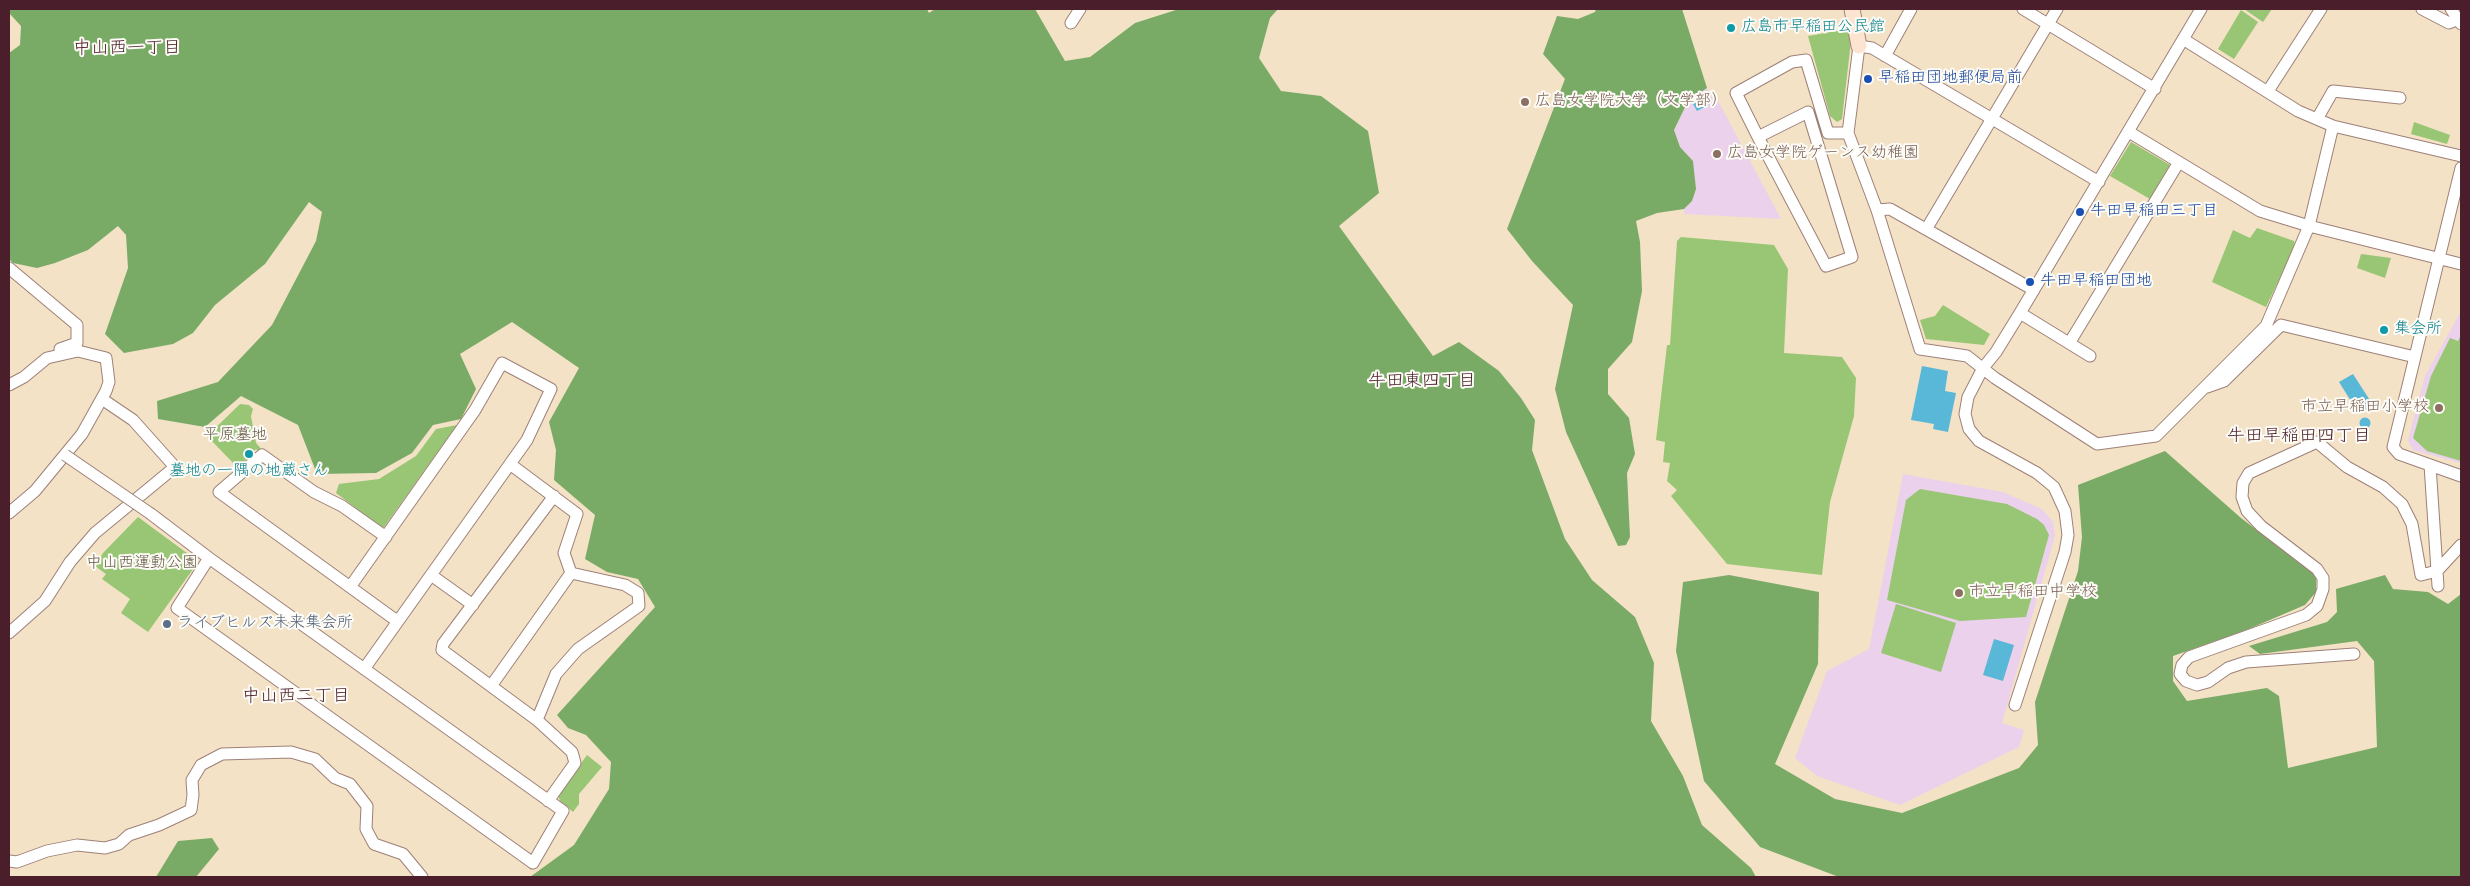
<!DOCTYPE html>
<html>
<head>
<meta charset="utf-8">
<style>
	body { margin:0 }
	#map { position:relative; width:2470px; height:886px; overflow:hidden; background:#f3e2c6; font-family:"Indie Flower",sans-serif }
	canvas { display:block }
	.frame { position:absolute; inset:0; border:10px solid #4a1f2b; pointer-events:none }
</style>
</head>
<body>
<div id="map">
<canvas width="2470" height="886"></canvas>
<div class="frame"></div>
</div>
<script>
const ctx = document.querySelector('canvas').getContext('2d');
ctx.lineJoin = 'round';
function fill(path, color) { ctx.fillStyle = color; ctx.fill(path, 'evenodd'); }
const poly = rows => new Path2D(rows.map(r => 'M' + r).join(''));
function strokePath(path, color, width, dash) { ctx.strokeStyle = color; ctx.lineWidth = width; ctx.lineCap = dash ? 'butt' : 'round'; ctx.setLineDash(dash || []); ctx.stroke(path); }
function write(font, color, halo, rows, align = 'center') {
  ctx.font = font + ' "Indie Flower","Klee One",sans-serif'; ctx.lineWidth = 4; ctx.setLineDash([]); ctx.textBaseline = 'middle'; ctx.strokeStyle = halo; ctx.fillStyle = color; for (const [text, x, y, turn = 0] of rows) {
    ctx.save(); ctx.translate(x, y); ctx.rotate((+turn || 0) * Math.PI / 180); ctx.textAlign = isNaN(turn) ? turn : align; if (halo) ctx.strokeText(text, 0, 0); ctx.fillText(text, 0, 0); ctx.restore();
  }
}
fill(poly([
	[1707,88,1712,98,1716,97,1781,219,1684,214,1684,209,1692,201,1696,189,1693,161,1680,147,1674,130,1688,101],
	[2461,311,2461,463,2413,450,2408,440,2425,376],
	[1903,474,2003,492,2042,509,2053,522,2055,536,2002,723,2024,730,2019,747,1900,805,1817,776,1795,758,1827,671,1869,649]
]), '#ebd1eb');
fill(poly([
	[2244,9,2272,9,2263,22],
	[2241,10,2258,22,2234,59,2218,49],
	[1848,29,1851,41,1842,119,1837,122,1830,116,1808,36],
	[2414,122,2450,135,2447,144,2411,134],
	[2131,142,2170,165,2150,199,2110,176],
	[2257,228,2294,241,2295,246,2266,307,2212,282,2233,230,2250,238],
	[1681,237,1774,245,1788,269,1784,353,1842,357,1856,378,1854,416,1830,502,1822,575,1727,564,1671,496,1677,490,1667,481,1670,463,1663,462,1665,442,1656,440,1667,345,1670,345,1677,241],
	[2361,254,2391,258,2385,278,2357,268],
	[1943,305,1990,334,1984,345,1926,339,1920,320,1935,316],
	[2461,335,2461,461,2427,451,2413,438,2431,376,2450,338,2458,341],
	[240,404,249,405,253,409,251,416,256,443,262,450,259,453,256,449,238,468,207,436],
	[457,425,384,527,381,527,336,493,339,484,379,479,416,456,436,429],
	[1920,489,2007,504,2037,519,2044,525,2049,535,2026,617,1960,621,1887,600,1906,500],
	[138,517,195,559,196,565,148,632,121,613,130,599,102,579,106,574,95,566,103,553],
	[1896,604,1956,623,1941,672,1881,653],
	[587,755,602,767,579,794,579,804,573,812,560,801,558,795]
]), '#98c674');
fill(poly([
	[9,9,927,9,929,13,935,9,1035,9,1065,61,1090,57,1135,23,1179,9,1278,9,1270,18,1259,58,1281,91,1321,96,1368,131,1379,193,1339,226,1433,356,1459,342,1499,371,1521,398,1535,420,1532,450,1565,539,1592,580,1635,617,1654,663,1651,721,1683,776,1702,825,1751,868,1756,877,530,877,574,845,609,789,611,762,586,735,568,728,557,715,655,607,638,579,607,572,585,559,595,515,554,480,556,450,549,422,579,368,512,322,460,354,476,389,461,419,433,425,412,453,376,473,317,474,298,425,241,396,205,427,158,419,157,401,218,382,272,325,316,241,322,212,309,202,265,264,215,305,193,333,173,344,124,353,105,334,128,268,126,235,118,226,88,250,55,263,37,268,13,263,9,259,9,53,20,45,21,26,9,13],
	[1596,9,1682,9,1707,88,1688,101,1674,130,1680,147,1693,161,1696,189,1692,201,1684,209,1657,213,1636,221,1640,242,1642,291,1632,342,1608,369,1608,394,1629,418,1635,454,1627,473,1630,537,1626,545,1618,546,1566,432,1555,389,1573,305,1532,261,1507,229,1565,79,1543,54,1557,16,1578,19,1595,12],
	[2165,451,2241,518,2316,575,2316,592,2305,605,2244,631,2173,656,2173,681,2187,701,2267,688,2279,696,2288,768,2377,747,2374,661,2357,641,2260,654,2249,646,2327,622,2337,612,2336,589,2385,575,2393,589,2428,592,2448,604,2461,594,2461,877,1839,877,1760,847,1704,781,1676,651,1683,582,1729,575,1819,592,1818,664,1775,764,1835,799,1902,813,2019,768,2038,745,2035,702,2078,571,2082,537,2078,485],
	[212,838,219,849,196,877,156,877,178,841]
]), '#7aab66');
fill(poly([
	[1706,97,1710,104,1697,111,1693,104],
	[1922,366,1948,371,1945,391,1956,393,1948,432,1933,429,1934,424,1911,420],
	[2353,374,2373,405,2359,414,2339,382],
	'2359.5 423a5.5 5.5 0 1 1 11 0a5.5 5.5 0 1 1-11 0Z',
	[1994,639,2014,645,2003,681,1983,675]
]), '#59b8d7');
const street = poly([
	[2023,9,2155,89],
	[2422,9,2449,23,2459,19],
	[2451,9,2461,24],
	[1071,23,1080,9],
	[2183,39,2298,111,2333,126,2461,156],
	[1885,56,1911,9],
	[2268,91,2321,9],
	[2317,119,2333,91,2400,98],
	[2129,132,2260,211,2309,226,2461,264],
	[1758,137,1808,112,1852,257,1826,266,1758,137,1736,93,1792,62,1806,60,1828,133,1848,133],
	[2461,168,2393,447,2399,454,2461,476],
	[2099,182,1872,48,1859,46,1848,133,1877,210,1920,349,1967,356,1995,378,2097,444,2156,436,2266,326,2309,226,2333,126],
	[1877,210,1890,209,2034,290],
	[1927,228,2057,9],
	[9,268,77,325,77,343,60,349],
	[2020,313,2090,356],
	[2070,342,2179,162],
	[9,385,24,377,47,358,78,351,106,358,109,382,106,391,82,434,35,491,9,513],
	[2207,387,2224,381,2281,325,2415,357],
	[510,464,577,514,564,553,571,573,625,585,638,593,639,606,578,649,556,674,537,720],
	[2430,465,2438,586],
	[151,514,209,558,563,811,533,863,177,608,209,558],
	[386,537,342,506,314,492,262,455,219,492,397,621],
	[431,575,473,605],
	[350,587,475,410,502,363,551,389,527,440,364,669],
	[9,633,45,601,70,562,95,533,175,467,133,420,102,399],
	[2354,654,2246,662,2228,668,2208,682,2197,685,2186,681,2180,674,2182,665,2189,657,2306,615,2317,606,2323,589,2323,578,2317,569,2261,526,2247,511,2242,497,2243,483,2249,473,2317,442,2347,467,2383,487,2402,504,2412,524,2421,575,2437,571,2461,545],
	[491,686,571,573],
	[2015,705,2065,552,2068,535,2065,511,2054,487,2037,473,1979,441,1969,429,1965,414,1968,397,1983,368,1996,352,2020,313,2201,9],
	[548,801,575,763,572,752,537,720,442,650,443,644,554,496],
	[9,861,17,862,47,851,77,845,105,848,119,844,129,835,159,825,191,810,193,795,192,780,201,765,222,754,291,752,315,759,335,778,350,784,367,806,366,829,374,844,403,854,422,877]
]);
const secondary = poly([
	[1852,9,1859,46]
]);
strokePath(street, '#9e8078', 13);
strokePath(secondary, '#9e8078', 17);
strokePath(street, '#fff', 11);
strokePath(secondary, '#fde4d0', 15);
const streetBridge = poly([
	[65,455,151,514]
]);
strokePath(streetBridge, '#9e8078', 13, []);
strokePath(streetBridge, '#fff', 11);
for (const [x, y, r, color] of [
	[1731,28,5,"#0f9aa8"],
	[1868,79,5,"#1a4fb4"],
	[1525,102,5,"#8d6e63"],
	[1717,154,5,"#8d6e63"],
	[2080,212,5,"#1a4fb4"],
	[2030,282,5,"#1a4fb4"],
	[2384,330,5,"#0f9aa8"],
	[2439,408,5,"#8d6e63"],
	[249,454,5,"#0f9aa8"],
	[1959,593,5,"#8d6e63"],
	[167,624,5,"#5c6f8a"]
]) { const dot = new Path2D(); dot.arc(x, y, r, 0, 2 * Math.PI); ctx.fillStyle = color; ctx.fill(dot); strokePath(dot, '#fdfcf7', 2); }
write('16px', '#0d838f', '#fdfcf7', [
	["広島市早稲田公民館",1741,28],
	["集会所",2394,330],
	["墓地の一隅の地蔵さん",249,472,"center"]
], 'left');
write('16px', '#164399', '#fdfcf7', [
	["早稲田団地郵便局前",1878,79],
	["牛田早稲田三丁目",2090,212],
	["牛田早稲田団地",2040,282]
], 'left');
write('16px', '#785e54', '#fdfcf7', [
	["広島女学院大学（文学部）",1535,102],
	["広島女学院ゲーンス幼稚園",1727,154],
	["市立早稲田小学校",2429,408,"right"],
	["市立早稲田中学校",1969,593]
], 'left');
write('16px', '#655945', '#fdfcf7', [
	["平原墓地",235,436],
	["中山西運動公園",142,564]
]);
write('16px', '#4e5e75', '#fdfcf7', [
	["ライブヒルズ未来集会所",177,624]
], 'left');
write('18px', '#4a1f2b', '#fdfcf7', [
	["中山西一丁目",127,50],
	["牛田東四丁目",1422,383],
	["牛田早稲田四丁目",2299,438],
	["中山西二丁目",296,698]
]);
</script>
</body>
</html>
